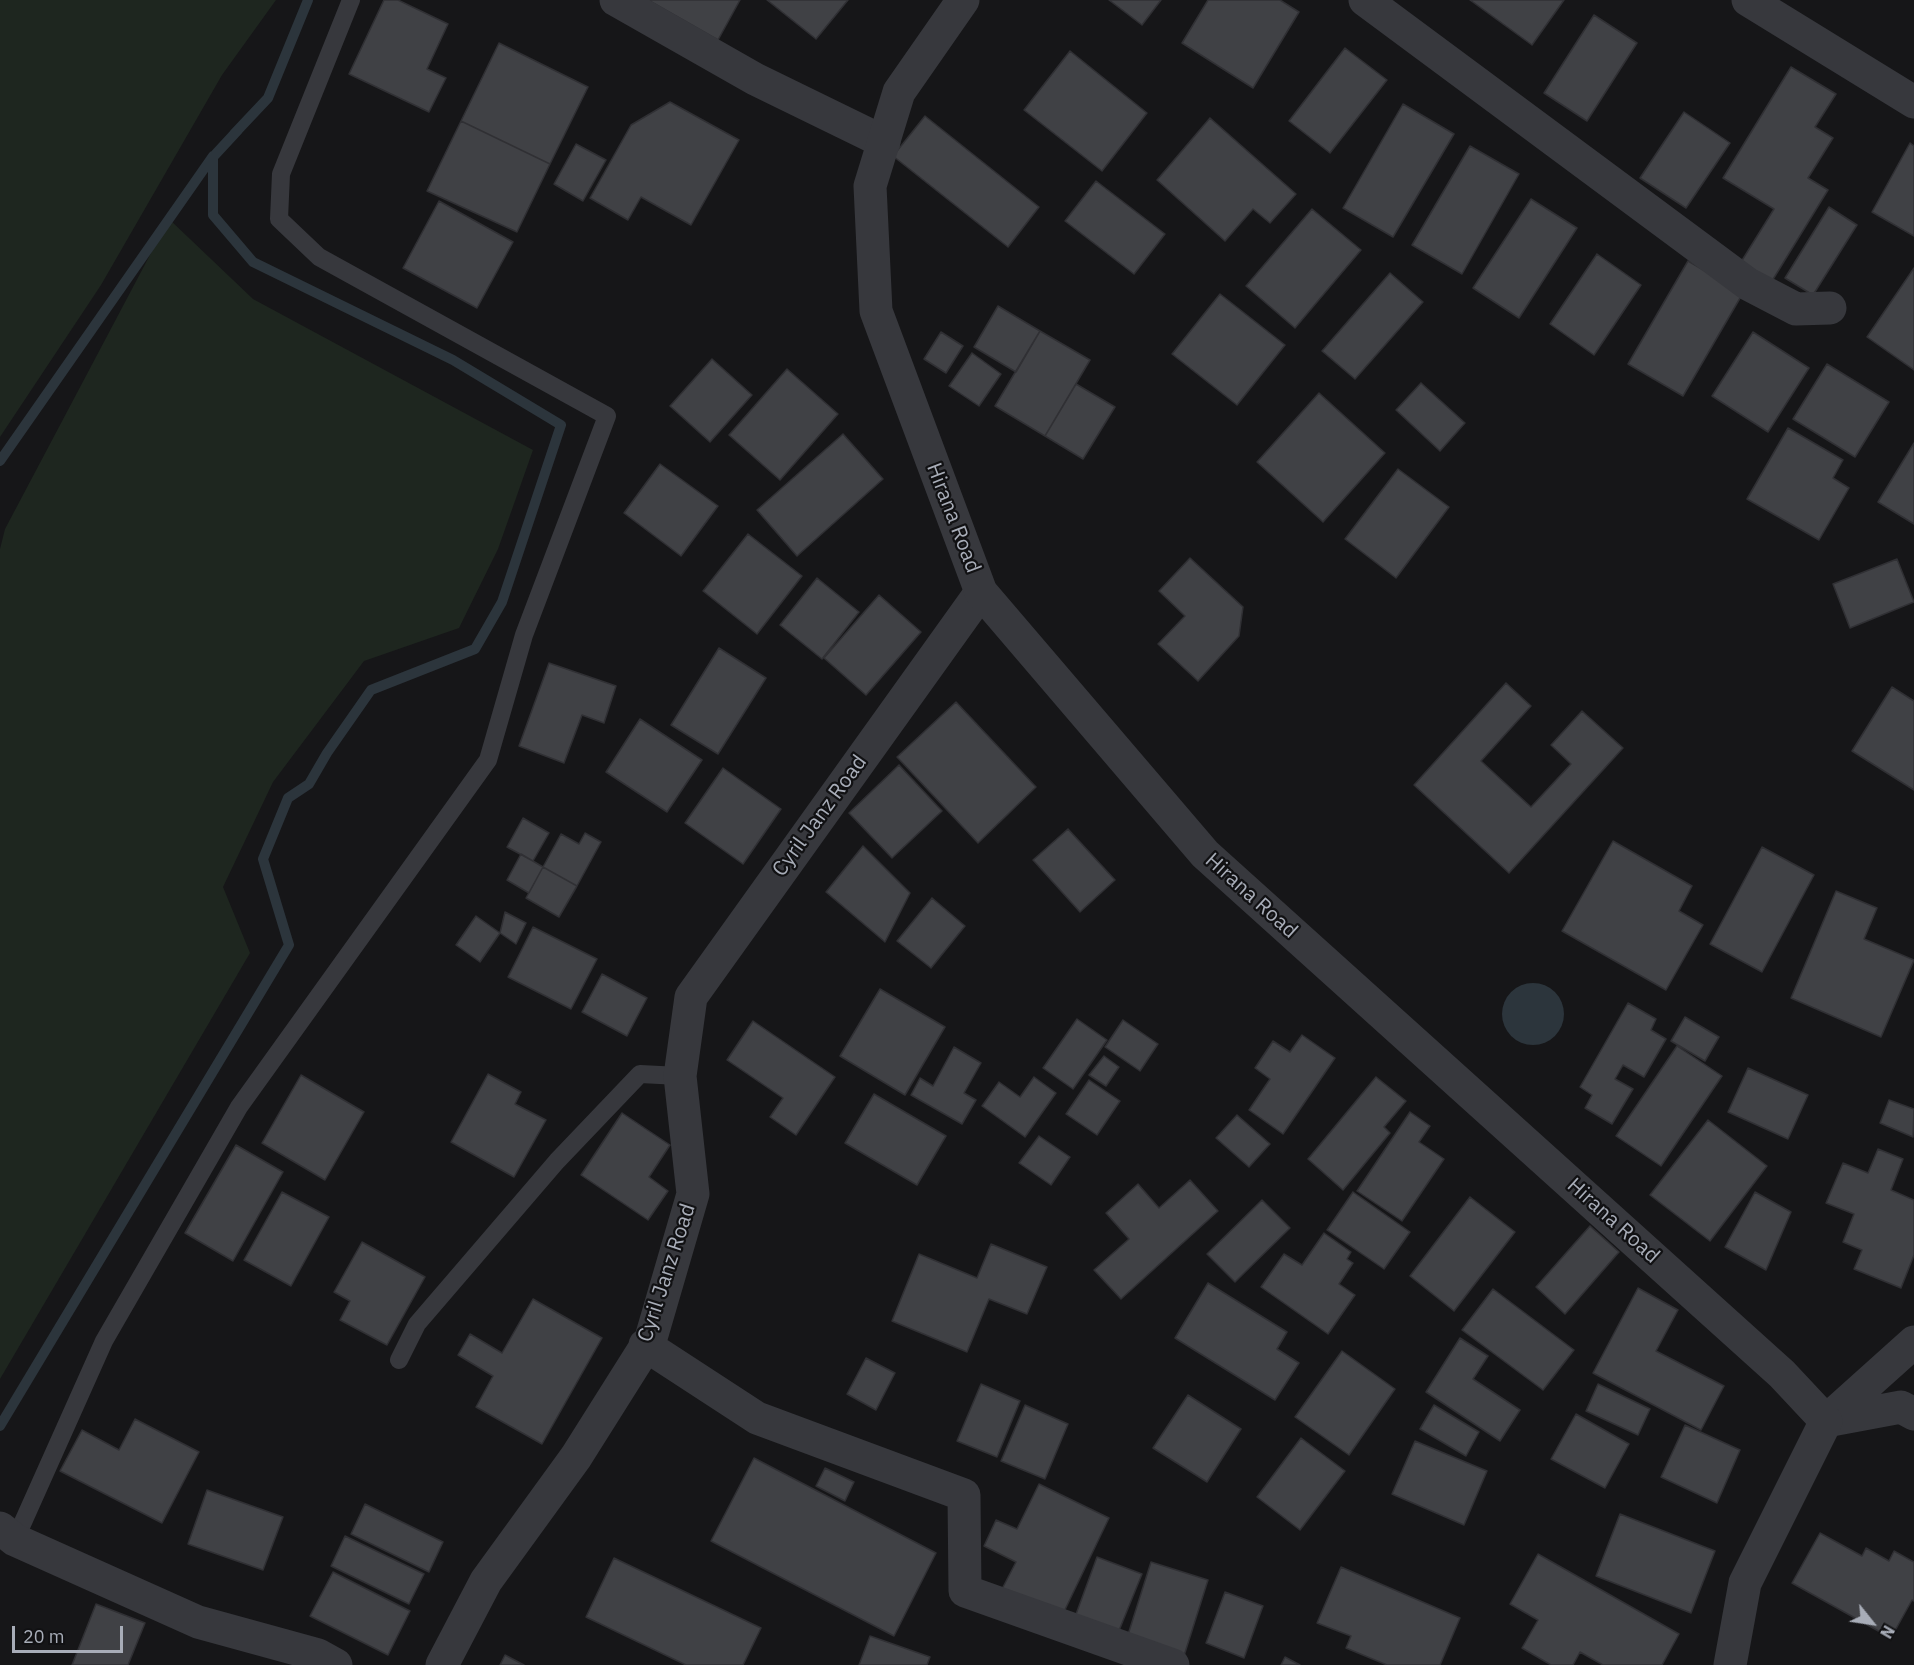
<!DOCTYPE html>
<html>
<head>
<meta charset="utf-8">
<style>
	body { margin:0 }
	#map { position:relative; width:1914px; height:1665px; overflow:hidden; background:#161618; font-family:"IBM Plex Sans",sans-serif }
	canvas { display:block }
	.north { position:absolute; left:1842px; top:1593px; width:60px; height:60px; -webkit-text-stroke:4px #111113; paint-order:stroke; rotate:120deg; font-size:16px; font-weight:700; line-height:24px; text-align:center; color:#a8adb8 }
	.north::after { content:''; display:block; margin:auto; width:21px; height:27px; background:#a8adb8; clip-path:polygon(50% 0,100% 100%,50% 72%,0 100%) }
	.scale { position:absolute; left:12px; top:1626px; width:111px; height:27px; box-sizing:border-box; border:3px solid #a8adb8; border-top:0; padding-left:8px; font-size:18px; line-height:21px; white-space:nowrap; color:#a8adb8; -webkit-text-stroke:4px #111113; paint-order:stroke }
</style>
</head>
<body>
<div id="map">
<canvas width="1914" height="1665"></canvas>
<div class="north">N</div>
<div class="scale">20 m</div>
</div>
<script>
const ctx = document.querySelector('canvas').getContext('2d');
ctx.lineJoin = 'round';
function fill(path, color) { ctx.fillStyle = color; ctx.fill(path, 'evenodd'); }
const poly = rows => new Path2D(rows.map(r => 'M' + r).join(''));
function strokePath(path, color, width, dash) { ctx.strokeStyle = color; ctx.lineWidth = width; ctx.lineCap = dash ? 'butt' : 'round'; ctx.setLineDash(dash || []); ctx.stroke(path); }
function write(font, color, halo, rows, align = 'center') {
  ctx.font = font + ' "IBM Plex Sans",sans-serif'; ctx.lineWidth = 4.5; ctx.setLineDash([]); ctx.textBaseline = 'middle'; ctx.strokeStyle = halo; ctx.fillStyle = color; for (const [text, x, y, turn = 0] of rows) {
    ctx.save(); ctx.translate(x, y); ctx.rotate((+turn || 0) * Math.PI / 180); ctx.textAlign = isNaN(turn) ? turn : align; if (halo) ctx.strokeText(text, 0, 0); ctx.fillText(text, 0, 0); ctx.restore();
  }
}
fill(poly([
	[0,0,276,0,222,75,101,285,0,437],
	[169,219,253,299,533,450,498,549,459,628,364,661,273,782,223,887,250,953,0,1379,0,549,5,529]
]), '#1e261f');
fill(poly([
	'1502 1014a31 31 0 1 1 62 0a31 31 0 1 1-62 0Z'
]), '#2c353c');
strokePath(poly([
	[234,134,268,98,308,0],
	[0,461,213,156],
	[0,1426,289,945,263,859,288,798,309,784,327,753,371,690,475,649,502,602,561,425,453,360,253,262,213,215,213,157,238,130]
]), '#2c353c', 10);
const building = poly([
	[384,0,398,0,448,24,427,69,446,78,429,112,349,74,384,0],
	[648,0,740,0,718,40,648,0],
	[767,0,848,0,816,39,767,0],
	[1109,0,1161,0,1142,25,1109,0],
	[1208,0,1280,0,1299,12,1253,88,1182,43,1208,0],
	[1470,0,1564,0,1532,45,1470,0],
	[1594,15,1637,43,1587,121,1544,93,1594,15],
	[499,43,588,87,550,164,461,121,499,43],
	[1345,48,1387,80,1330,153,1289,121,1345,48],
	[1070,51,1147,113,1102,171,1024,110,1070,51],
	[1791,67,1836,94,1815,127,1833,138,1808,178,1828,190,1772,281,1741,262,1774,209,1723,178,1791,67],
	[670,102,739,140,691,225,641,197,628,220,590,198,631,125,670,102],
	[1403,104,1454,134,1393,237,1343,208,1403,104],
	[1684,112,1730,143,1686,208,1640,178,1684,112],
	[925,116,1039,207,1008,247,893,156,925,116],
	[1210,118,1296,194,1270,223,1253,209,1225,241,1157,180,1210,118],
	[461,121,550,164,517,232,427,191,461,121],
	[1910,143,1914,146,1914,236,1872,212,1910,143],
	[576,144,606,160,583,201,554,184,576,144],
	[1470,146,1519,174,1462,274,1412,245,1470,146],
	[1096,181,1165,234,1134,274,1065,221,1096,181],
	[1531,199,1577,228,1519,318,1473,288,1531,199],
	[439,201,513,242,477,308,403,268,439,201],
	[1829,207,1857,225,1813,295,1785,278,1829,207],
	[1312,209,1361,250,1295,328,1246,286,1312,209],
	[1597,254,1641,285,1594,355,1550,324,1597,254],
	[1688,261,1743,293,1683,396,1628,364,1688,261],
	[1914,268,1914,370,1867,337,1914,268],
	[1390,273,1423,302,1355,379,1322,351,1390,273],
	[1220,294,1285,345,1237,405,1172,354,1220,294],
	[998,306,1040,331,1016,372,974,347,998,306],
	[1040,331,1090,360,1045,436,995,406,1040,331],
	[941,332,963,346,946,373,924,359,941,332],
	[1753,332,1809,368,1768,432,1712,396,1753,332],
	[972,353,1001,374,979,406,949,386,972,353],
	[712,359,752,395,710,442,670,406,712,359],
	[1827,364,1889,402,1855,457,1793,419,1827,364],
	[787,369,838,414,780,480,729,435,787,369],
	[1421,383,1465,423,1440,451,1396,410,1421,383],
	[1076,384,1115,407,1083,459,1045,436,1076,384],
	[1319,393,1385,453,1323,522,1257,462,1319,393],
	[1788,428,1843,460,1833,478,1849,488,1819,540,1747,499,1788,428],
	[843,434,883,479,797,556,757,510,843,434],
	[1914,443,1914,524,1878,502,1914,443],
	[660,464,718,506,681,556,624,513,660,464],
	[1398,469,1449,507,1396,578,1345,539,1398,469],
	[748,534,802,576,757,634,703,591,748,534],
	[1190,558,1243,607,1239,636,1198,681,1158,644,1185,616,1159,591,1190,558],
	[1897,559,1914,602,1850,628,1833,584,1897,559],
	[817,578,859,612,822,659,780,625,817,578],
	[879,595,921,632,866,695,824,658,879,595],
	[719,648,766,678,718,754,671,725,719,648],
	[549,663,616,686,604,723,582,715,564,763,519,746,549,663],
	[1506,683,1531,706,1481,761,1531,807,1571,764,1551,745,1582,711,1623,748,1509,873,1414,785,1506,683],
	[1892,687,1914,701,1914,790,1852,751,1892,687],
	[956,702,1036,787,978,843,897,757,956,702],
	[640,719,702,760,667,812,606,772,640,719],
	[899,765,942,811,892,858,849,813,899,765],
	[723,768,781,809,743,864,685,823,723,768],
	[523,818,549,833,533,861,507,847,523,818],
	[1068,829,1115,880,1080,912,1033,860,1068,829],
	[585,833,601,842,577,886,543,867,561,834,579,844,585,833],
	[1613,841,1692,886,1679,911,1703,925,1666,990,1562,931,1613,841],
	[863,846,910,893,885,942,826,892,863,846],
	[1762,847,1814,875,1762,972,1710,944,1762,847],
	[521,854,543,867,529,893,507,880,521,854],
	[543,867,577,886,559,917,526,898,543,867],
	[1836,891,1877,908,1864,939,1914,960,1881,1037,1791,998,1836,891],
	[932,898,965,926,931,968,897,941,932,898],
	[505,912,526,923,516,944,500,933,505,912],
	[476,916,500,933,480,962,456,945,476,916],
	[533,927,597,959,571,1009,508,977,533,927],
	[602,974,647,998,627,1036,582,1012,602,974],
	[880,989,945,1027,905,1095,840,1056,880,989],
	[1628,1003,1656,1019,1651,1030,1666,1039,1644,1077,1623,1065,1615,1079,1633,1089,1612,1124,1585,1108,1592,1095,1580,1087,1628,1003],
	[1685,1017,1719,1037,1705,1061,1671,1041,1685,1017],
	[1077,1019,1107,1040,1073,1089,1043,1068,1077,1019],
	[1123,1020,1158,1044,1140,1071,1105,1047,1123,1020],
	[753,1021,835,1077,796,1135,770,1117,783,1098,727,1060,753,1021],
	[1302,1035,1335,1058,1283,1134,1249,1110,1270,1079,1255,1068,1273,1041,1290,1052,1302,1035],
	[1677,1046,1722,1076,1661,1166,1616,1136,1677,1046],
	[954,1047,981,1063,964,1093,976,1100,962,1124,911,1095,920,1078,933,1086,954,1047],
	[1104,1056,1119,1067,1106,1086,1089,1075,1104,1056],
	[1748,1068,1808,1095,1788,1139,1728,1112,1748,1068],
	[488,1074,521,1092,515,1104,546,1120,514,1177,451,1142,488,1074],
	[301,1075,364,1112,325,1180,262,1143,301,1075],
	[1034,1077,1056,1093,1025,1137,982,1106,999,1082,1020,1097,1034,1077],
	[1376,1077,1406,1101,1384,1127,1390,1133,1343,1190,1308,1159,1376,1077],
	[1089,1080,1120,1101,1097,1135,1066,1114,1089,1080],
	[874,1094,946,1136,917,1185,845,1143,874,1094],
	[1889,1100,1914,1109,1913,1137,1880,1123,1889,1100],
	[1410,1112,1430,1126,1419,1142,1444,1159,1402,1221,1357,1191,1410,1112],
	[622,1113,670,1145,649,1177,668,1191,648,1220,581,1175,622,1113],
	[1237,1115,1270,1144,1249,1167,1216,1138,1237,1115],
	[1708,1120,1767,1166,1710,1241,1650,1195,1708,1120],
	[1039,1136,1070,1157,1051,1185,1019,1163,1039,1136],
	[236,1145,283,1172,233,1261,185,1233,236,1145],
	[1878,1149,1903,1159,1891,1190,1914,1200,1914,1255,1901,1288,1854,1269,1862,1250,1843,1242,1854,1214,1826,1203,1843,1163,1868,1173,1878,1149],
	[1190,1180,1218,1211,1121,1299,1094,1270,1129,1239,1106,1213,1138,1184,1159,1208,1190,1180],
	[282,1192,329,1217,291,1286,244,1260,282,1192],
	[1353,1192,1410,1232,1384,1269,1327,1230,1353,1192],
	[1755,1192,1791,1212,1766,1270,1725,1247,1755,1192],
	[1470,1197,1515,1232,1454,1311,1410,1276,1470,1197],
	[1262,1200,1290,1228,1235,1282,1207,1254,1262,1200],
	[1590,1226,1619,1252,1565,1314,1536,1287,1590,1226],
	[1324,1233,1351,1252,1347,1259,1353,1263,1339,1284,1355,1295,1328,1334,1261,1287,1284,1254,1302,1265,1324,1233],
	[362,1242,425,1277,387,1345,340,1320,350,1301,334,1292,362,1242],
	[991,1244,1047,1267,1027,1314,989,1299,967,1352,892,1321,919,1254,977,1278,991,1244],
	[1208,1283,1287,1332,1277,1349,1299,1363,1275,1400,1175,1338,1208,1283],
	[1638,1288,1678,1310,1656,1351,1724,1386,1701,1430,1593,1373,1638,1288],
	[1493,1289,1574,1350,1543,1390,1462,1330,1493,1289],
	[533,1299,602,1338,542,1444,476,1407,493,1376,458,1355,470,1334,502,1353,533,1299],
	[1460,1338,1488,1356,1473,1379,1520,1410,1500,1441,1426,1392,1460,1338],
	[1342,1351,1395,1389,1349,1455,1295,1417,1342,1351],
	[866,1358,895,1373,876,1410,847,1394,866,1358],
	[981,1384,1020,1401,997,1457,957,1441,981,1384],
	[1598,1384,1650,1409,1638,1435,1586,1411,1598,1384],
	[1188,1395,1241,1429,1207,1482,1153,1448,1188,1395],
	[1025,1405,1068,1424,1045,1479,1001,1461,1025,1405],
	[1434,1405,1479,1432,1466,1456,1420,1429,1434,1405],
	[1576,1414,1629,1444,1605,1488,1551,1459,1576,1414],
	[135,1419,199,1452,162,1523,60,1471,82,1430,119,1450,135,1419],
	[1685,1425,1740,1450,1717,1503,1661,1477,1685,1425],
	[1301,1438,1345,1471,1300,1530,1257,1497,1301,1438],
	[1415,1441,1487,1471,1464,1525,1392,1494,1415,1441],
	[754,1458,936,1553,894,1636,711,1541,754,1458],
	[825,1468,854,1482,845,1501,816,1486,825,1468],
	[1039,1484,1109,1518,1061,1618,1002,1589,1016,1562,984,1546,996,1520,1017,1529,1039,1484],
	[207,1490,283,1517,263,1570,188,1544,207,1490],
	[365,1504,443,1542,429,1572,351,1534,365,1504],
	[1620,1514,1715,1551,1691,1613,1596,1576,1620,1514],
	[1820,1533,1862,1556,1866,1548,1889,1561,1894,1551,1914,1562,1914,1601,1912,1600,1891,1638,1792,1583,1820,1533],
	[345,1536,424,1574,409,1604,331,1566,345,1536],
	[1538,1554,1679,1634,1662,1665,1603,1665,1580,1652,1573,1665,1551,1665,1522,1648,1538,1620,1510,1604,1538,1554],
	[1097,1557,1142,1574,1118,1633,1075,1617,1097,1557],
	[614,1558,761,1628,743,1665,686,1665,586,1617,614,1558],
	[1151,1562,1208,1580,1183,1659,1126,1641,1151,1562],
	[1341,1567,1460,1618,1440,1665,1387,1665,1346,1648,1351,1636,1317,1623,1341,1567],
	[333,1572,410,1611,388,1655,310,1616,333,1572],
	[1225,1592,1263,1606,1244,1658,1206,1643,1225,1592],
	[96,1604,145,1623,128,1665,72,1665,96,1604],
	[870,1636,930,1657,927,1665,859,1665,870,1636],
	[505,1655,524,1665,500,1665,505,1655],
	[1285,1657,1300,1665,1281,1665,1285,1657]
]);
fill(building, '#404145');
strokePath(building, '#303034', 1.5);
strokePath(poly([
	[399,1360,417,1324,557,1161,640,1074,680,1076],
	[15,1540,104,1341,239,1107,488,760,524,635,607,416,319,257,279,219,281,174,351,0]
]), '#37383d', 18);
strokePath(poly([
	[616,0,755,79,884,142],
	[1365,0,1748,284,1796,309,1830,308],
	[1748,0,1914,102],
	[645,1345,757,1418,964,1495,965,1591,1173,1665],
	[1826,1421,1914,1342],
	[1826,1421,1901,1407,1914,1414],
	[0,1528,15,1540,198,1622,318,1655,336,1665],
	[442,1665,486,1581,576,1457,651,1338,693,1194,680,1076,691,997,981,592]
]), '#37383d', 33);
strokePath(poly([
	[963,0,899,92,870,186,876,311,981,592,1205,854,1782,1374,1826,1421,1745,1583,1730,1665]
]), '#37383d', 33);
write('21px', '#a8adb8', '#111113', [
	["Hirana Road",953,518,69],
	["Cyril Janz Road",820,816,-54],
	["Hirana Road",1251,896,42],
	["Hirana Road",1613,1221,42],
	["Cyril Janz Road",667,1273,-72]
]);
</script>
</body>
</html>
